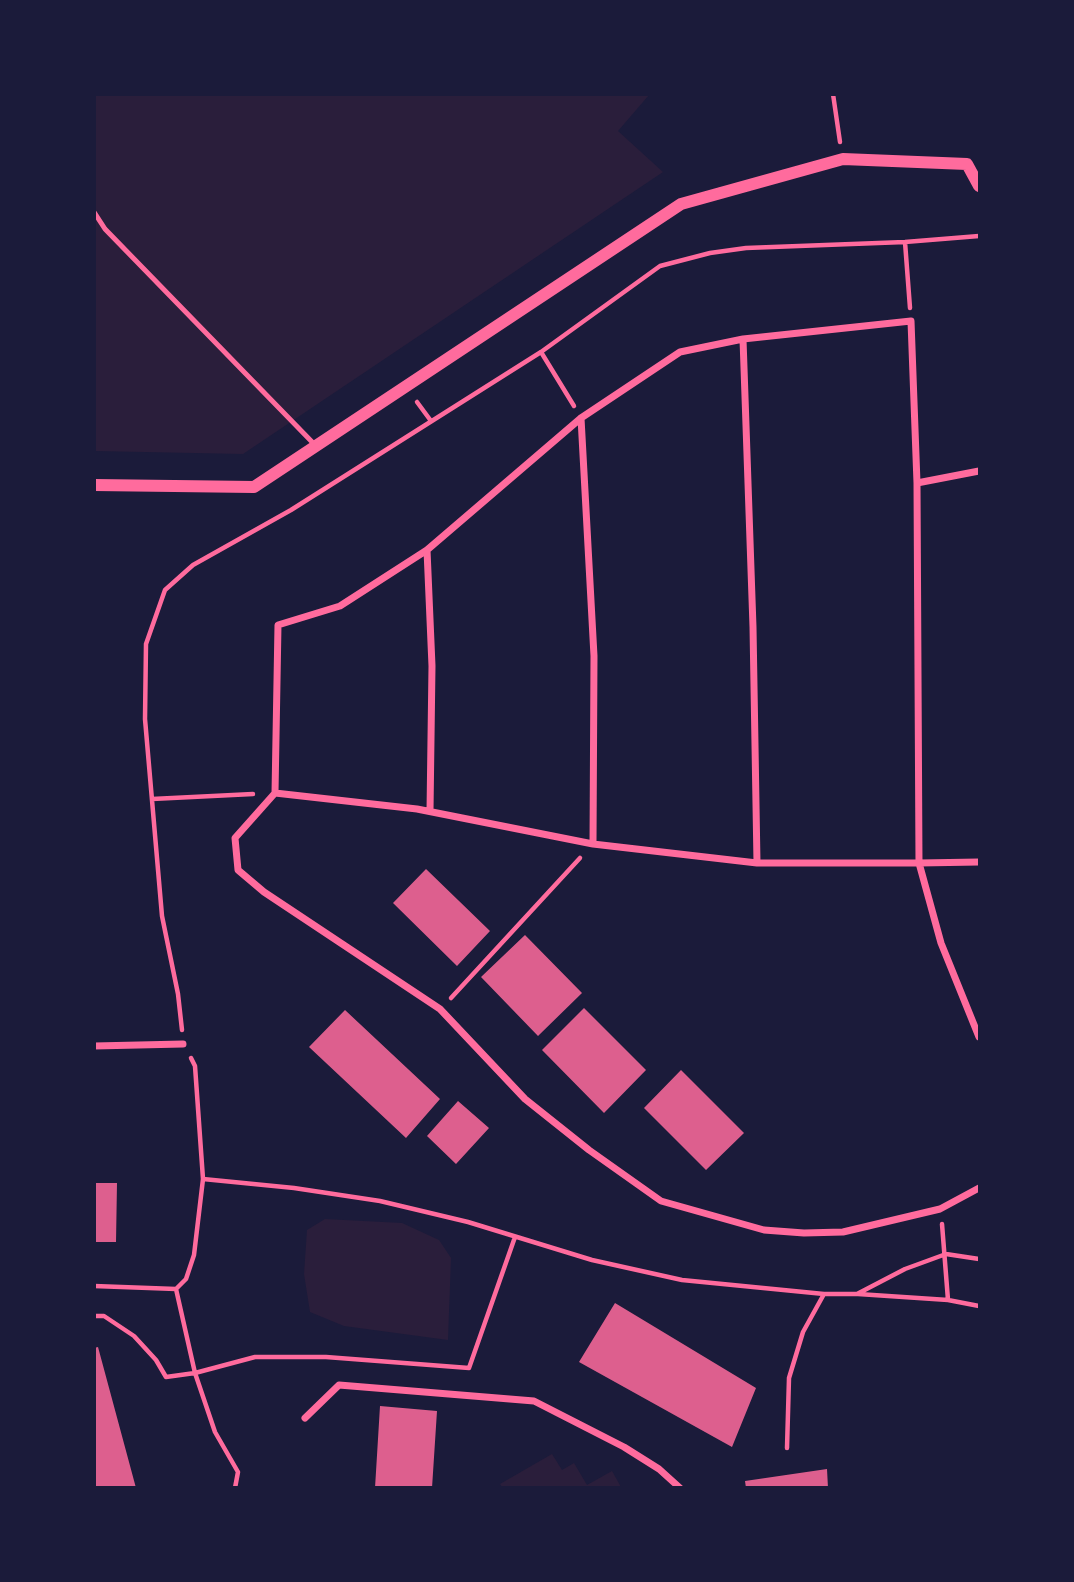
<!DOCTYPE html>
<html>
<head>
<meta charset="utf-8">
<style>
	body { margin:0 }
	#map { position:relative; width:1074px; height:1582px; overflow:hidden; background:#1b1b3a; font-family:Overpass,sans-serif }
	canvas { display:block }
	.frame { position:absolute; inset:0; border:96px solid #1b1b3a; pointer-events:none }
</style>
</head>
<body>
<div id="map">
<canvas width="1074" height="1582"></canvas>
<div class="frame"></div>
</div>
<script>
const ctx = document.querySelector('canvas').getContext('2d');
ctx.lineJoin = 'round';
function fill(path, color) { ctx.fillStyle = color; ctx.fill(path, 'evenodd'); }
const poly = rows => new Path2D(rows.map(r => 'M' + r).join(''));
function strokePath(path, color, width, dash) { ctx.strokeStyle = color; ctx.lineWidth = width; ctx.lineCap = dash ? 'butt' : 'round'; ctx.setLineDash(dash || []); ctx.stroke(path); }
fill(poly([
	[95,95,649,95,618,131,663,172,243,454,95,451],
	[325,1219,402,1223,439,1240,451,1258,448,1340,344,1326,310,1312,304,1274,307,1230],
	[552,1454,562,1470,574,1463,587,1485,612,1471,621,1487,502,1487,500,1484]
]), '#2a1e3b');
fill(poly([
	[426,869,490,931,457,966,393,903],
	[525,935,582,993,538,1036,481,977],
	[584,1008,646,1070,604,1113,542,1050],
	[345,1010,440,1099,406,1138,309,1047],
	[681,1070,744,1133,706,1170,644,1108],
	[458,1101,489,1128,456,1164,427,1136],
	[94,1183,117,1183,116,1242,94,1242],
	[615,1303,756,1388,732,1447,579,1362],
	[98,1347,136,1488,94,1488,94,1348],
	[380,1406,437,1411,432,1488,375,1488],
	[827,1469,828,1488,746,1488,745,1481]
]), '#dd5f8e');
strokePath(poly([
	[833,94,840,142],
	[905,242,910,308],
	[541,352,574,406],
	[417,402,431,421],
	[152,799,253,794],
	[451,998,580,858],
	[182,1030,178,994,162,916,145,719,146,644,165,590,193,565,291,510,541,352,660,266,710,253,746,248,905,242,979,236],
	[203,1179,294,1188,380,1201,468,1222,592,1260,682,1280,824,1294,857,1294,905,1269,946,1254,979,1259],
	[94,1286,176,1289,186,1279,194,1255,203,1179,195,1066,191,1058],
	[176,1289,195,1373,215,1432,238,1472,235,1488],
	[858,1294,948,1300,942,1224],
	[948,1300,979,1306],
	[94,1316,104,1316,134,1336,156,1360,166,1377,195,1373,255,1357,326,1357,469,1368,515,1237],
	[787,1448,789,1378,803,1332,824,1294]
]), '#ff6b9d', 4.5);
strokePath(poly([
	[94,212,105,229,316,446]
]), '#ff6b9d', 5);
strokePath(poly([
	[743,339,753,627,757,863],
	[581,418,594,656,593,844],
	[917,483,979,471],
	[427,550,432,666,430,811],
	[275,793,235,838,238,870,264,892,440,1009,525,1099,589,1150,661,1201,764,1230,804,1233,843,1232,940,1209,979,1188],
	[979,862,919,863,757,863,593,844,417,809,275,793,278,625,340,606,427,550,581,418,680,352,743,339,911,321,917,483,919,863,941,943,979,1037],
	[94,1046,183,1044],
	[305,1418,339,1385,534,1401,624,1447,659,1469,680,1488]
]), '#ff6b9d', 7);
strokePath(poly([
	[94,485,254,487,681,204,843,159,967,164,979,186]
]), '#ff6b9d', 12);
</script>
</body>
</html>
